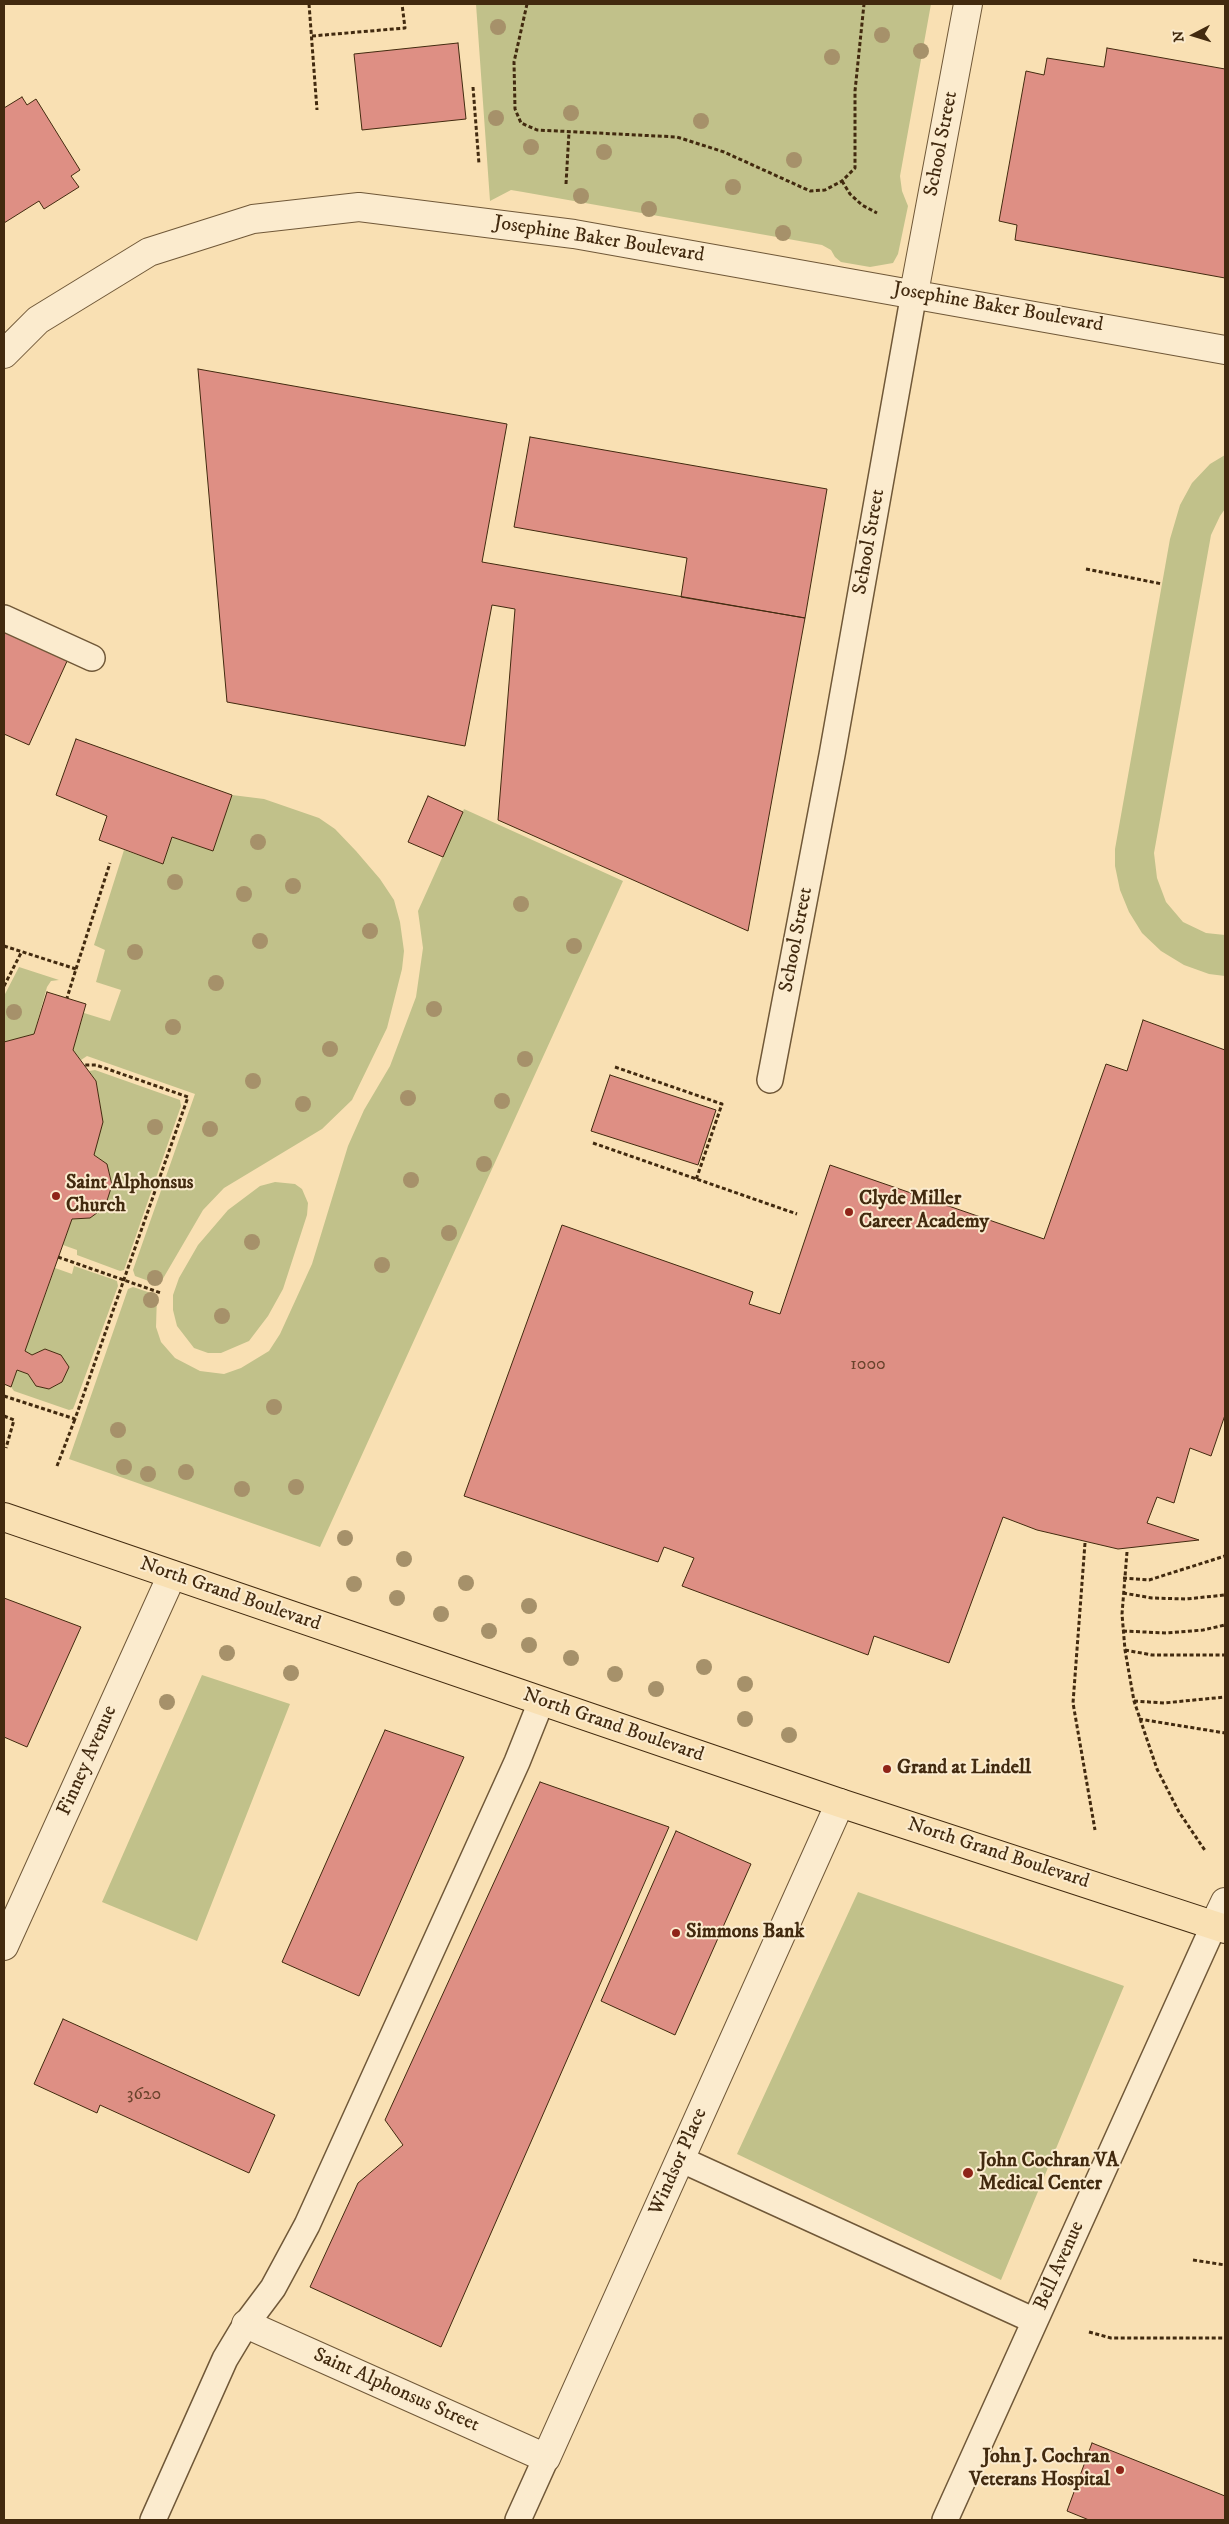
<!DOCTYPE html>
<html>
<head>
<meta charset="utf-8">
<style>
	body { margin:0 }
	#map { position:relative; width:1229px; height:2524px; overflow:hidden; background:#f9e0b3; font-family:"IM FELL DW Pica",serif }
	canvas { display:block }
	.frame { position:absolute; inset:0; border:5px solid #422a0f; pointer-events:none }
	.north { position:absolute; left:1169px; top:10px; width:50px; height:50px; -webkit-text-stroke:4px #fbebce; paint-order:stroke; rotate:265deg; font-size:14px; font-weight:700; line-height:20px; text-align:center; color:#422a0f }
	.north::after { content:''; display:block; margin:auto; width:18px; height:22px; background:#422a0f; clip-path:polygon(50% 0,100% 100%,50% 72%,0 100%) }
</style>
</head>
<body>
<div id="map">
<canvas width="1229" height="2524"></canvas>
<div class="frame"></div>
<div class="north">N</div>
</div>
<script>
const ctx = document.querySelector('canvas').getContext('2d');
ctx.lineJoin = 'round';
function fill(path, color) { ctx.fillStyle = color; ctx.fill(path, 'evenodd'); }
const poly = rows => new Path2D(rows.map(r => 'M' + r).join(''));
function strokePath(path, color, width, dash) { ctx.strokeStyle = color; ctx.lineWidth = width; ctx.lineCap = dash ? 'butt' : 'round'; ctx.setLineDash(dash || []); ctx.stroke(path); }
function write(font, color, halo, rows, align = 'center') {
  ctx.font = font + ' "IM FELL DW Pica",serif'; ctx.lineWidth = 4; ctx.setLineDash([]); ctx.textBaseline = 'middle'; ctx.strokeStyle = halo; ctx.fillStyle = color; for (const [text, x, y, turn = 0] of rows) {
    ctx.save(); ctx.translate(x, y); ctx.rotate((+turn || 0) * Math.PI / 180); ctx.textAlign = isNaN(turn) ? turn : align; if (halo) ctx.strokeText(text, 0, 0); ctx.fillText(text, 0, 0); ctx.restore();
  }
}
fill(poly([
	[476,4,931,4,900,176,902,191,908,206,898,254,893,263,870,267,841,262,835,257,831,250,822,245,523,192,511,190,490,201],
	[1225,455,1225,509,1220,516,1211,535,1154,853,1157,878,1166,902,1183,922,1206,933,1225,935,1225,976,1209,974,1184,965,1161,951,1142,933,1129,912,1120,890,1115,866,1115,849,1170,539,1180,505,1192,483,1210,464],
	[232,795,264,799,319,818,335,829,356,851,380,879,394,900,400,922,404,951,402,969,387,1028,352,1100,322,1129,224,1188,203,1210,161,1282,157,1284,135,1276,133,1270,195,1094,87,1056,81,1060,73,1050,84,1013,110,1021,121,990,96,982,105,950,94,945,124,850,163,864,172,837,213,851],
	[464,809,623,881,320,1547,69,1459,128,1289,133,1287,157,1295,156,1327,161,1342,175,1358,200,1371,224,1374,241,1368,269,1351,280,1334,312,1264,348,1146,364,1110,390,1066,416,997,423,948,418,911],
	[19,967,59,980,51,981,47,987,34,1034,4,1042,4,996],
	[95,1070,180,1100,181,1106,124,1270,120,1271,77,1255,77,1250,63,1245,72,1219,90,1218,105,1207,112,1185,107,1164,94,1155,103,1121,96,1081,89,1071],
	[275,1182,295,1184,302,1189,308,1203,307,1215,283,1289,268,1316,249,1341,221,1353,208,1353,194,1348,177,1326,173,1310,173,1295,179,1278,198,1245,228,1210,260,1186],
	[74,1266,112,1279,117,1281,118,1286,75,1404,73,1409,69,1410,14,1391,11,1387,17,1370,28,1374,36,1386,49,1389,62,1382,69,1367,61,1355,45,1349,32,1355,25,1351,55,1268,72,1274],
	[202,1675,290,1704,197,1941,102,1902],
	[858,1892,1124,1986,1001,2280,737,2154]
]), '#c1c18a');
const building = poly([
	[458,43,466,119,362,130,354,54,458,43],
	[1107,48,1225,69,1225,278,1015,240,1017,225,999,221,1026,71,1044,75,1047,58,1104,67,1107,48],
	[22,97,27,105,36,99,80,170,71,176,79,187,44,209,39,201,4,223,4,108,22,97],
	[198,369,507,424,482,562,805,618,748,931,498,820,515,609,492,605,465,746,227,702,198,369],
	[530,437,827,489,805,618,681,597,687,558,514,527,530,437],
	[4,630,68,659,29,745,4,734,4,630],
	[76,739,232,795,213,851,172,837,163,864,99,840,107,816,56,795,76,739],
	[428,796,463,812,443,857,408,842,428,796],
	[47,992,86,1004,73,1050,96,1081,103,1122,94,1155,107,1164,112,1185,105,1207,90,1218,72,1219,25,1351,32,1355,45,1349,61,1355,69,1367,62,1382,49,1389,36,1386,28,1374,17,1370,11,1387,4,1384,4,1042,34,1034,47,992],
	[1143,1020,1225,1050,1225,1415,1211,1456,1190,1448,1174,1503,1157,1497,1147,1523,1199,1540,1118,1549,1037,1530,1003,1517,949,1663,874,1636,868,1655,682,1586,694,1558,664,1547,658,1562,464,1496,562,1225,753,1292,749,1304,780,1314,830,1165,1044,1239,1106,1064,1127,1071,1143,1020],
	[610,1075,716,1110,698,1165,591,1131,610,1075],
	[4,1598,81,1627,27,1747,4,1737,4,1598],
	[385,1730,464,1757,359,1996,282,1962,385,1730],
	[540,1782,669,1827,441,2347,310,2287,358,2183,403,2145,385,2120,540,1782],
	[676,1831,751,1864,675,2035,601,2001,676,1831],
	[63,2019,275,2115,249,2173,100,2105,97,2113,34,2084,63,2019],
	[1092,2443,1225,2496,1225,2520,1089,2520,1067,2511,1092,2443]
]);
fill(building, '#de8f84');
strokePath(building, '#422a0f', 1);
const service = poly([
	[4,618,92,658],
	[770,1080,832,755,914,293],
	[680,2159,1035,2321],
	[153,2520,225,2359,246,2324,273,2288,307,2225,517,1762,541,1702],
	[518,2520,546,2458],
	[945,2520,1214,1925]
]);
const minor = poly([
	[914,293,968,4],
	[4,354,38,320,149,252,253,219,359,207,574,234,1225,350],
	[1214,1925,1225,1902],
	[4,1946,172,1575],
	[246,2324,546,2458,840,1803]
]);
const primary = poly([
	[4,1517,840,1803,1225,1929]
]);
strokePath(service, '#705838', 28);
strokePath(minor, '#705838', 30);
strokePath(primary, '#422a0f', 30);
strokePath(poly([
	[309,4,317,110],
	[527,4,514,62,515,109,521,123,537,130,677,137,724,152,810,191,825,190,842,181,855,168,855,91,864,4],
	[312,36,405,28,402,4],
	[473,87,479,164],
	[842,181,850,194,862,205,877,213],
	[566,184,569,132],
	[1086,569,1162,584],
	[4,946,76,969,67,998],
	[76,969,110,863],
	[4,986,21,953],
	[615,1067,722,1104,696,1180],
	[593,1143,797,1214],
	[58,1257,161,1293],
	[4,1396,75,1419,188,1097,96,1065,85,1065],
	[4,1416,14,1420,6,1448],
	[57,1466,75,1419],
	[1085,1543,1073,1703,1095,1830],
	[1127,1552,1122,1614,1125,1650,1134,1701,1157,1769,1179,1812,1206,1852],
	[1123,1578,1149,1580,1225,1556],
	[1123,1593,1152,1598,1186,1599,1225,1595],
	[1123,1631,1166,1633,1203,1630,1225,1625],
	[1125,1650,1152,1655,1225,1655],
	[1134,1701,1164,1703,1225,1697],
	[1139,1719,1225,1733],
	[1193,2260,1225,2265],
	[1089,2332,1111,2338,1225,2338]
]), '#422a0f', 3, [4, 2.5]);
strokePath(service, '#fbebce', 25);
strokePath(minor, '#fbebce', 28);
strokePath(primary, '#f9e0b3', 28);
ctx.fillStyle = '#a6916a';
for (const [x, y] of [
	[498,27],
	[882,35],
	[921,51],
	[832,57],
	[571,113],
	[496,118],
	[701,121],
	[531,147],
	[604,152],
	[794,160],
	[733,187],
	[581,196],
	[649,209],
	[783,233],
	[258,842],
	[175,882],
	[293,886],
	[244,894],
	[521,904],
	[370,931],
	[260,941],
	[574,946],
	[135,952],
	[216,983],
	[434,1009],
	[14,1012],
	[173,1027],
	[330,1049],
	[525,1059],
	[253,1081],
	[408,1098],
	[502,1101],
	[303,1104],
	[155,1127],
	[210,1129],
	[484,1164],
	[411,1180],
	[449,1233],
	[252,1242],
	[382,1265],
	[155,1278],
	[151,1300],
	[222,1316],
	[274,1407],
	[118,1430],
	[124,1467],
	[186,1472],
	[148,1474],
	[296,1487],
	[242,1489],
	[345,1538],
	[404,1559],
	[466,1583],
	[354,1584],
	[397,1598],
	[529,1606],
	[441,1614],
	[489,1631],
	[529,1645],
	[227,1653],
	[571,1658],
	[704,1667],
	[291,1673],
	[615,1674],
	[745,1684],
	[656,1689],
	[167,1702],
	[745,1719],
	[789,1735]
]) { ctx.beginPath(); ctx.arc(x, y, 8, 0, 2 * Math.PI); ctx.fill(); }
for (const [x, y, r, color] of [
	[56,1196,5,"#8f2418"],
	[849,1212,5,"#8f2418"],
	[887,1769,5,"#8f2418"],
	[676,1933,5,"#8f2418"],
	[968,2173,6,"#8f2418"],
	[1120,2470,5,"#8f2418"]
]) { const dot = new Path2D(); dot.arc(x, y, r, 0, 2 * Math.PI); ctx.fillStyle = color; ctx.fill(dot); strokePath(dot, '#fbebce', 2); }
write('18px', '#69432c', null, [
	["1000",868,1365],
	["3620",144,2095]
]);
write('20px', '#422a0f', '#fbebce', [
	["School Street",942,144,-79],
	["Josephine Baker Boulevard",599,240,9],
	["Josephine Baker Boulevard",998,308,10],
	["School Street",870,542,-80],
	["School Street",797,940,-79],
	["North Grand Boulevard",230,1595,19],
	["North Grand Boulevard",613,1726,19],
	["Finney Avenue",88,1761,-66],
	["North Grand Boulevard",998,1854,18],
	["Windsor Place",679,2162,-66],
	["Bell Avenue",1060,2266,-66],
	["Saint Alphonsus Street",396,2391,24]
]);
write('bold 20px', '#422a0f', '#fbebce', [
	["Saint Alphonsus",66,1184],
	["Church",66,1207],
	["Clyde Miller",859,1200],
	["Career Academy",859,1223],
	["Grand at Lindell",897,1769],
	["Simmons Bank",686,1933],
	["John Cochran VA",979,2162],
	["Medical Center",979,2185],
	["John J. Cochran",1110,2458,"right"],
	["Veterans Hospital",1110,2481,"right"]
], 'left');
</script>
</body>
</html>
